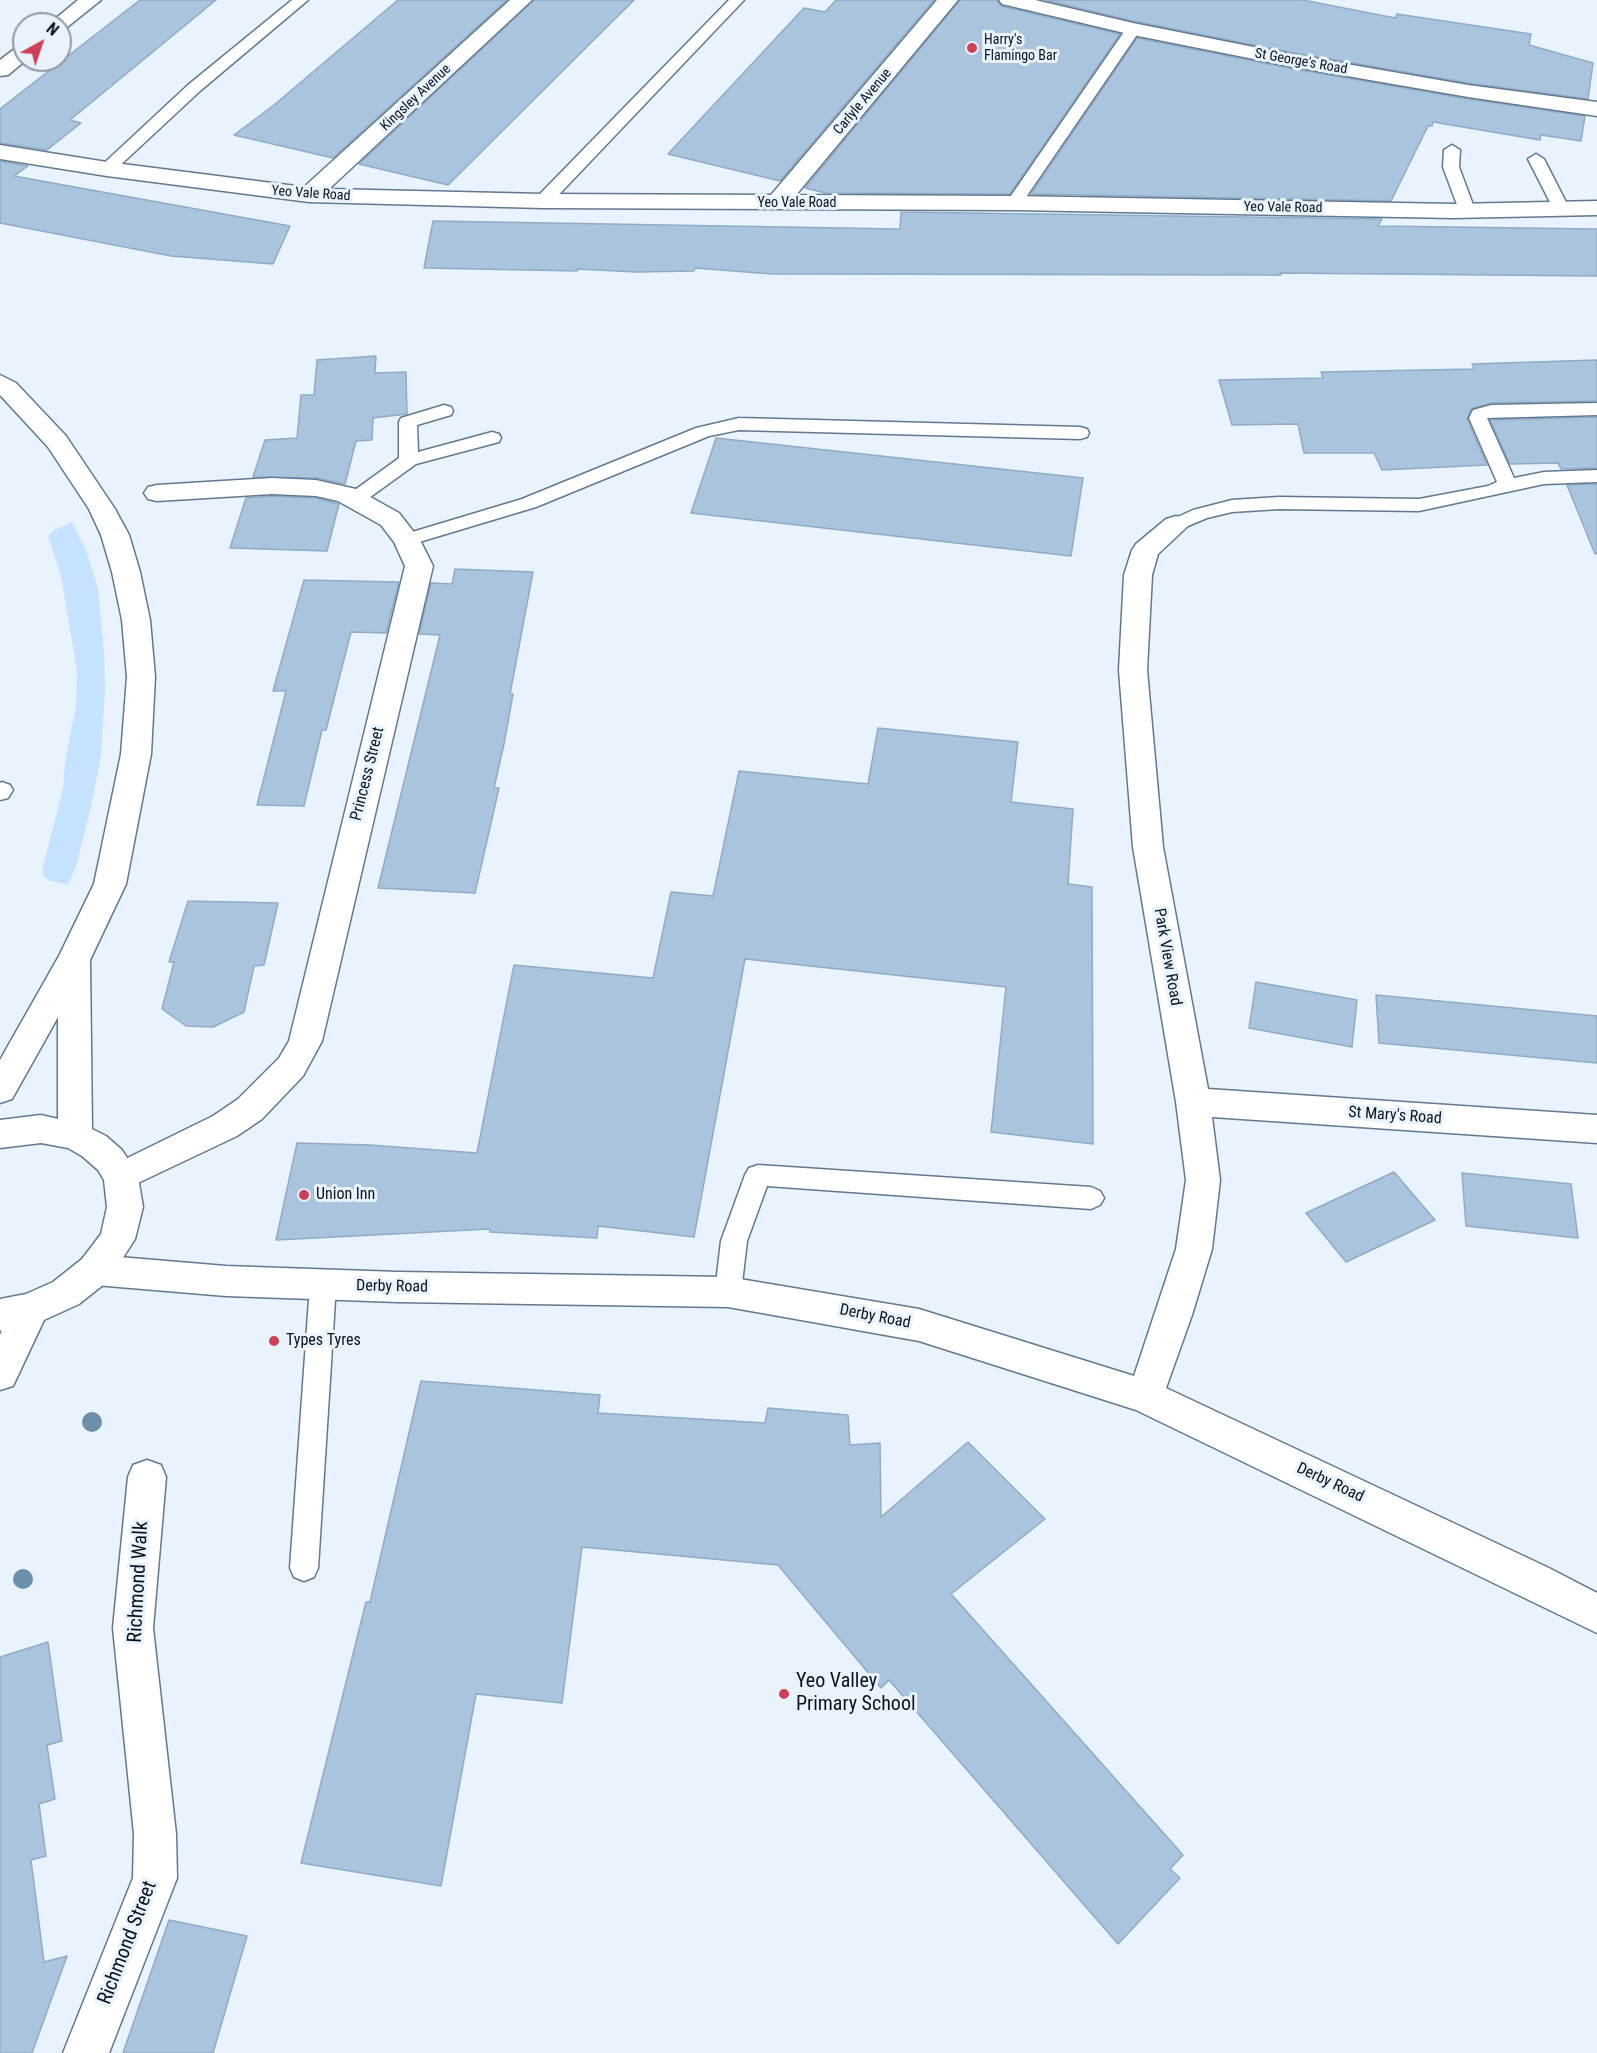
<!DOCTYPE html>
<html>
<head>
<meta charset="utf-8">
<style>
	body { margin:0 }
	#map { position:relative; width:1597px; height:2053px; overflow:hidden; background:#e8f3fd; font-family:"Roboto Condensed",sans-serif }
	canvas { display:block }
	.north { position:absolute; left:12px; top:12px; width:60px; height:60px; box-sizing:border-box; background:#e8f3fd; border:2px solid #8f99a3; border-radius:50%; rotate:40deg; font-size:16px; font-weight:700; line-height:24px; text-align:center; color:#09131b }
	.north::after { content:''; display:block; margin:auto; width:21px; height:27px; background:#cf3f58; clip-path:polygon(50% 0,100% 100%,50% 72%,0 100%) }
</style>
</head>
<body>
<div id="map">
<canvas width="1597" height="2053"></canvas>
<div class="north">N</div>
</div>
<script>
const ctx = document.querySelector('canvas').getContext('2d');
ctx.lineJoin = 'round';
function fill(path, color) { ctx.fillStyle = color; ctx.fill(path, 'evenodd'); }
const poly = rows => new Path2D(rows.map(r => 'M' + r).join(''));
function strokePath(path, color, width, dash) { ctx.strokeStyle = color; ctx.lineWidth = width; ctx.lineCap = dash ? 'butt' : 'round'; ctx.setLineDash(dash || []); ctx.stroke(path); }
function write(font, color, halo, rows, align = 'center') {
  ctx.font = font + ' "Roboto Condensed",sans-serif'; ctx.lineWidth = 6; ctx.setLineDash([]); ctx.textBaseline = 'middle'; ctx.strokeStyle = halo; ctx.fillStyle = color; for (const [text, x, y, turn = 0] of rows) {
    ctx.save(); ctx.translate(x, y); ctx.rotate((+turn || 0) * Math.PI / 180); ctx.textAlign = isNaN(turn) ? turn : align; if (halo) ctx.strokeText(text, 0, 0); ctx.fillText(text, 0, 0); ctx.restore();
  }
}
fill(poly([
	[72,522,86,550,98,589,104,651,105,689,101,756,91,807,76,866,68,885,48,880,43,876,43,867,63,789,65,762,76,706,77,670,61,576,48,536,54,530]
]), '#c5e2fe');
const building = poly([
	[140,0,216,0,70,120,81,123,47,150,0,143,0,109,140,0],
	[398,0,507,0,333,158,234,135,274,105,398,0],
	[534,0,634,0,448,185,359,164,534,0],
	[836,0,934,0,780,181,668,154,804,8,825,12,836,0],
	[960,0,997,0,1001,6,1120,34,1010,194,825,193,805,188,960,0],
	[1045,0,1303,0,1395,18,1397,14,1531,34,1529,45,1593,63,1588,99,1468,83,1289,52,1133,21,1045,0],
	[1137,38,1289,68,1468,99,1585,116,1581,141,1541,135,1540,140,1433,122,1432,126,1428,126,1391,201,1031,194,1137,38],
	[0,161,28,166,14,176,290,226,273,264,171,256,0,223,0,161],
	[901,212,1382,219,1378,226,1597,229,1597,276,1280,273,1281,275,772,274,695,268,694,271,636,272,578,269,577,271,424,268,433,221,900,229,901,212],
	[376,356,375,373,406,372,407,414,373,418,372,440,356,441,345,484,316,478,253,477,265,440,297,438,301,395,314,395,317,360,376,356],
	[1597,360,1597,401,1491,403,1471,409,1467,419,1487,465,1382,470,1374,453,1304,453,1298,424,1232,425,1219,380,1323,378,1321,372,1474,369,1472,364,1597,360],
	[1597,417,1597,468,1561,469,1558,463,1510,464,1490,420,1597,417],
	[716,438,1083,478,1071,556,691,513,716,438],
	[1597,484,1597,553,1595,554,1567,485,1597,484],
	[272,496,316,498,339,504,327,551,230,548,246,498,272,496],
	[455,569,533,572,510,694,513,694,504,744,494,788,499,788,475,893,378,888,440,635,419,634,431,583,452,584,455,569],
	[304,580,399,582,386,633,351,632,326,730,322,730,304,806,257,805,286,691,273,691,304,580],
	[878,728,1018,742,1011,802,1073,809,1068,884,1092,887,1093,1144,991,1132,1006,987,745,959,694,1237,598,1226,597,1238,490,1232,490,1229,276,1240,297,1143,370,1145,477,1153,514,965,653,978,671,892,713,896,739,771,868,784,878,728],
	[188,901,278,903,264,965,254,966,244,1012,213,1027,186,1026,162,1009,174,962,169,962,188,901],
	[1256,982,1357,1000,1352,1047,1249,1028,1256,982],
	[1376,995,1597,1016,1597,1063,1379,1043,1376,995],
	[1394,1172,1435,1220,1346,1262,1306,1213,1394,1172],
	[1462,1173,1571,1184,1578,1238,1466,1226,1462,1173],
	[421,1381,600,1395,598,1413,765,1423,768,1408,848,1415,850,1445,880,1443,881,1517,968,1442,1045,1519,951,1594,1183,1855,1170,1869,1180,1878,1118,1944,889,1680,881,1688,778,1565,582,1547,562,1703,476,1694,441,1886,301,1863,366,1602,370,1602,421,1381],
	[48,1642,62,1741,47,1745,55,1799,39,1804,46,1856,31,1860,44,1962,67,1956,32,2053,0,2053,0,1657,48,1642],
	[169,1920,247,1936,213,2053,123,2053,169,1920]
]);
fill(building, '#aac4dd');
strokePath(building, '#92abc4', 1.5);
const lane = poly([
	[292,0,308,0,200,91,113,172,101,172,99,169,101,166,188,85,292,0],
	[729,0,744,0,549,205,537,205,535,201,537,197,729,0],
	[1133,24,1141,29,1022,203,1014,208,1008,207,1006,203,1128,26,1133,24],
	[1452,145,1460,150,1459,167,1475,210,1473,214,1467,215,1459,210,1443,167,1444,150,1452,145],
	[1536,154,1544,159,1569,208,1567,212,1561,213,1553,208,1528,159,1536,154],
	[1597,403,1597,415,1487,418,1514,478,1544,472,1597,470,1597,482,1544,484,1419,511,1279,509,1232,512,1207,518,1176,531,1169,529,1166,525,1169,521,1193,510,1232,500,1279,497,1419,499,1488,486,1497,482,1469,418,1473,410,1491,405,1597,403],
	[444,405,451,407,453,411,451,415,417,425,418,452,492,432,499,434,501,438,499,442,416,464,362,503,348,503,345,499,348,495,399,458,399,422,401,418,444,405],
	[739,418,1080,427,1087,429,1089,433,1087,437,1080,439,739,430,709,436,536,507,406,546,399,544,396,540,399,536,522,499,696,428,739,418],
	[2,782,10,785,13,790,8,798,0,800,0,783,2,782],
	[758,1165,1091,1187,1100,1191,1104,1198,1100,1205,1091,1209,767,1186,747,1241,741,1292,737,1300,728,1303,719,1300,715,1292,721,1241,745,1175,749,1168,758,1165],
	[323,1274,332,1277,336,1285,318,1568,314,1577,304,1581,294,1577,290,1568,310,1285,314,1277,323,1274]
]);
const street = poly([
	[78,0,101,0,66,28,60,30,60,24,49,24,78,0],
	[510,0,532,0,329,189,543,194,771,195,937,0,958,0,796,195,1014,196,1454,204,1597,201,1597,215,1454,218,1014,210,543,208,309,202,107,176,0,159,0,145,107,162,304,187,510,0],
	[999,0,1035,0,1133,23,1289,54,1468,85,1597,102,1597,116,1468,97,1289,66,1133,35,1002,4,999,0],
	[24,45,24,60,26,60,8,75,0,76,0,60,17,47,24,45],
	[272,478,316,480,356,489,399,513,420,540,433,566,322,1041,303,1076,262,1119,237,1136,121,1191,109,1187,104,1177,109,1167,213,1116,238,1099,279,1058,289,1041,405,566,394,542,381,525,338,501,316,496,272,494,157,501,148,499,144,493,148,487,157,485,272,478],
	[1176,516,1186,519,1189,525,1158,554,1152,575,1147,670,1163,847,1208,1089,1597,1115,1597,1143,1212,1117,1220,1180,1212,1249,1192,1315,1166,1388,1549,1568,1597,1593,1597,1633,1136,1410,919,1341,728,1307,398,1302,226,1296,95,1285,82,1281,77,1270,82,1259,95,1255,226,1266,398,1272,728,1277,919,1309,1134,1376,1176,1249,1186,1180,1176,1102,1133,847,1119,670,1124,575,1132,550,1136,544,1166,519,1176,516],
	[147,1460,161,1465,166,1477,153,1628,176,1834,177,1878,109,2053,63,2053,133,1878,134,1834,113,1628,128,1477,133,1465,147,1460]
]);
const primary = poly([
	[0,375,16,383,66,436,115,509,129,535,140,572,150,620,155,677,151,754,126,884,90,960,92,1129,106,1136,122,1150,133,1167,138,1177,143,1207,135,1239,108,1281,79,1304,44,1320,13,1386,0,1390,0,1335,2,1330,0,1331,0,1299,26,1294,53,1282,82,1259,101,1234,107,1207,104,1180,98,1170,82,1156,68,1148,41,1143,0,1148,0,1120,41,1115,58,1119,58,1017,12,1099,0,1103,0,1060,59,956,94,884,121,754,127,677,122,620,112,572,101,535,89,509,48,447,0,395,0,375]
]);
strokePath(lane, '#617990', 3);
strokePath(street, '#617990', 3);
strokePath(primary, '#617990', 3);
fill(lane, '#fff');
fill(street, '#fff');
fill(primary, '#fff');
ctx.fillStyle = '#6d8faa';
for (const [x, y] of [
	[92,1422],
	[23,1579]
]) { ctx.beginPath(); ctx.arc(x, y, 10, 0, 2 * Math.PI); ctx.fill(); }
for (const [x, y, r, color] of [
	[972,48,6,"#cf3f58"],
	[304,1195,6,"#cf3f58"],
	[274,1341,6,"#cf3f58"],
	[784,1694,6,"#cf3f58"]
]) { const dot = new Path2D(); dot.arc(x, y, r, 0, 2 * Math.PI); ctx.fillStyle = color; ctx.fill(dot); strokePath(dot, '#e8f3fd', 2); }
write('14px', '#09131b', '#e8f3fd', [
	["Harry's",984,40],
	["Flamingo Bar",984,56]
], 'left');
write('14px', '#09131b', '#e8f3fd', [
	["St George's Road",1301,62,10],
	["Kingsley Avenue",416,98,-43],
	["Carlyle Avenue",863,102,-50],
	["Yeo Vale Road",311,194,4],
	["Yeo Vale Road",797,203],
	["Yeo Vale Road",1283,208,1]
]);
write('16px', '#09131b', '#e8f3fd', [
	["Princess Street",368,774,-76],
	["Park View Road",1167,957,80],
	["St Mary's Road",1395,1116,4],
	["Derby Road",392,1287,1],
	["Derby Road",875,1317,11],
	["Derby Road",1330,1483,25]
]);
write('16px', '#09131b', '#e8f3fd', [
	["Union Inn",316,1195],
	["Types Tyres",286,1341]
], 'left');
write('20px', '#09131b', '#e8f3fd', [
	["Richmond Walk",139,1582,-87],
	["Richmond Street",128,1943,-69]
]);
write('20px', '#09131b', '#e8f3fd', [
	["Yeo Valley",796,1682],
	["Primary School",796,1705]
], 'left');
</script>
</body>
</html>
